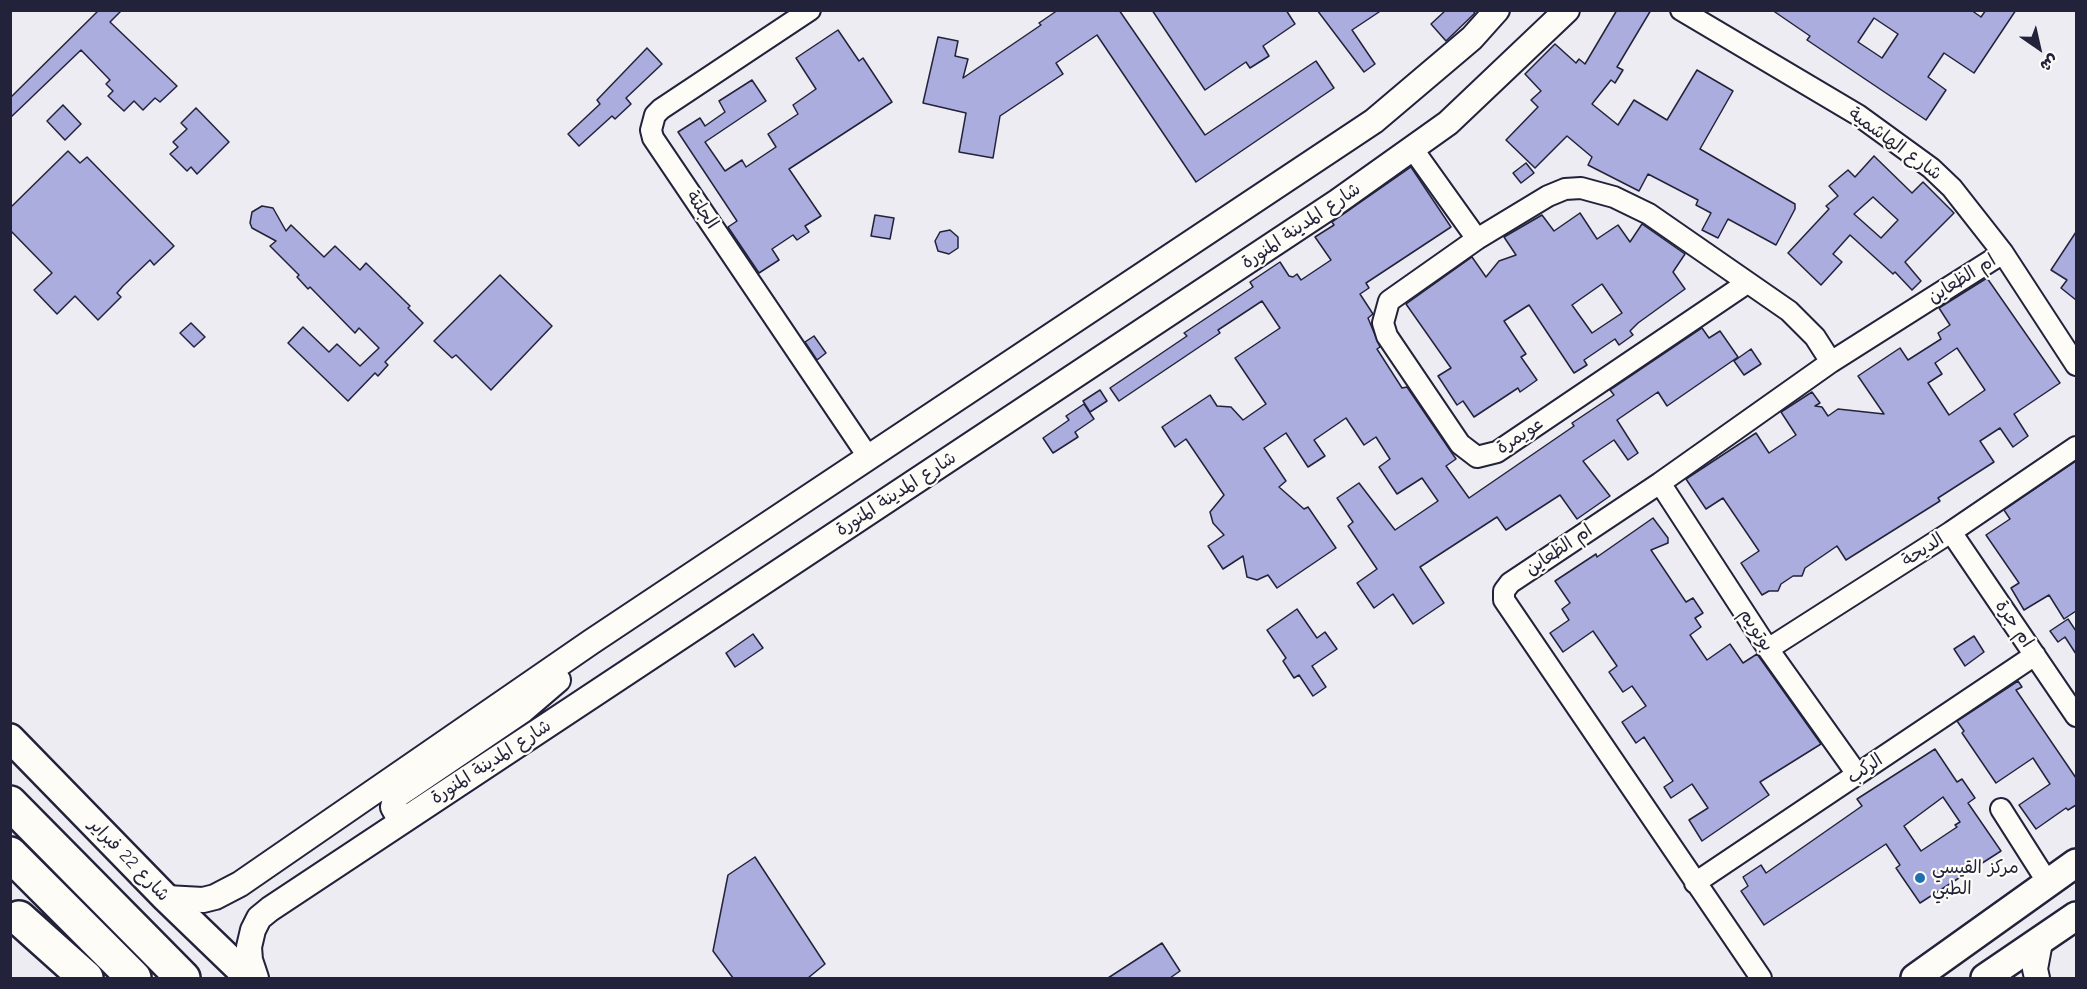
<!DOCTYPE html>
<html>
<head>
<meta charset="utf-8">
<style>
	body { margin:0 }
	#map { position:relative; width:2087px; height:989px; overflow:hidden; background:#edecf2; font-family:"Comic Neue","Playpen Sans Arabic",sans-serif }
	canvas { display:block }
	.frame { position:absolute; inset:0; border:12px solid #22223b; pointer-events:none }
	.north { position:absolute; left:2009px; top:18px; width:60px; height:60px; -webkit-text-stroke:4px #fdfcf7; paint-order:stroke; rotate:146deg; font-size:16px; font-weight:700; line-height:24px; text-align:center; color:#22223b }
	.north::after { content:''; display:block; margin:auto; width:21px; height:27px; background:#22223b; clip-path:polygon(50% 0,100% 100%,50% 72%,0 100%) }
</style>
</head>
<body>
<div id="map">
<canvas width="2087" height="989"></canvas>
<div class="frame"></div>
<div class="north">ش</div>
</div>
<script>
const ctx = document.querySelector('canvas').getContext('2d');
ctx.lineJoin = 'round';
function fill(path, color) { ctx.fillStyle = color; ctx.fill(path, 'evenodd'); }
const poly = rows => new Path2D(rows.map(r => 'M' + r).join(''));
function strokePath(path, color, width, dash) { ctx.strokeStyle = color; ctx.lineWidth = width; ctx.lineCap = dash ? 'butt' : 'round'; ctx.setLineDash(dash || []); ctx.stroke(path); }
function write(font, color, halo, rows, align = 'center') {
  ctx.font = font + ' "Comic Neue","Playpen Sans Arabic",sans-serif'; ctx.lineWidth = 4.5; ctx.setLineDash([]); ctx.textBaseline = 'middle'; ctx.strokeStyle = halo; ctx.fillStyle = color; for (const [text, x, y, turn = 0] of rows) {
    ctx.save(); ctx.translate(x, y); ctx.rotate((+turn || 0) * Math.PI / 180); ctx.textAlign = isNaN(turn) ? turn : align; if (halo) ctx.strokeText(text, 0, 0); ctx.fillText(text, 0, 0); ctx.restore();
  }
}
const building = poly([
	[99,10,122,10,110,22,177,86,160,102,155,98,143,110,134,101,124,111,108,96,113,91,106,84,110,80,81,50,10,118,10,98,99,10],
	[1058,10,1119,10,1205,135,1316,61,1334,88,1196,182,1097,35,1056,63,1063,74,1000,116,993,158,959,152,966,113,923,103,938,37,958,41,955,56,968,59,963,78,1041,25,1039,23,1058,10],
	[1152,10,1286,10,1295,24,1263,46,1269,56,1250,68,1246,62,1205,90,1152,10],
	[1317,10,1382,10,1352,30,1375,64,1364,72,1317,10],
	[1446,10,1472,10,1475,13,1446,41,1431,24,1446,10],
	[1617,10,1651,10,1617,67,1623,70,1615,83,1611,80,1592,104,1618,125,1634,100,1667,120,1697,70,1733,91,1700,149,1795,204,1795,209,1776,245,1728,219,1718,238,1702,230,1711,213,1696,205,1698,200,1648,174,1639,191,1588,165,1592,157,1567,136,1535,168,1506,140,1538,107,1531,100,1541,91,1525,74,1555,44,1576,63,1579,59,1585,64,1617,10],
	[1772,10,1971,10,1981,17,1986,10,2016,10,1974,73,1944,53,1928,77,1946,90,1926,120,1807,40,1810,36,1772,10],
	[1874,18,1898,34,1882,58,1858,42,1874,18],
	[838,30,859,61,863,58,892,102,789,169,821,216,805,226,809,232,797,240,793,235,772,249,779,260,759,273,728,227,737,221,678,132,700,118,705,126,725,112,719,101,752,80,766,101,705,142,725,171,742,160,746,167,776,147,768,134,798,114,793,105,816,89,796,58,838,30],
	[647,48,662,64,626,98,631,104,615,119,612,116,579,146,568,134,600,104,597,100,647,48],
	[63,105,81,124,65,140,47,121,63,105],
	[196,108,229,142,197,174,191,167,187,171,170,154,178,147,173,142,187,129,181,123,196,108],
	[68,151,80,163,87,157,174,246,154,265,150,260,123,286,117,293,121,297,98,320,75,296,57,314,34,290,52,273,10,230,10,208,68,151],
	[1874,156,1912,193,1923,182,1954,213,1905,262,1921,281,1912,290,1895,272,1893,274,1850,235,1833,254,1842,262,1821,285,1788,253,1829,209,1826,206,1838,196,1829,186,1848,170,1855,177,1874,156],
	[1873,197,1898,220,1881,238,1854,214,1873,197],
	[1526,163,1534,173,1521,183,1513,173,1526,163],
	[1411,167,1451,227,1366,283,1369,288,1360,294,1373,314,1368,318,1380,347,1377,349,1402,388,1407,387,1456,459,1446,466,1469,498,1574,426,1572,423,1614,395,1610,390,1702,328,1709,338,1720,331,1738,357,1667,406,1658,392,1617,420,1638,453,1628,460,1614,440,1583,461,1610,496,1577,519,1560,495,1506,530,1497,517,1420,567,1444,603,1413,624,1393,594,1374,608,1357,583,1377,569,1348,526,1353,522,1337,498,1359,483,1395,530,1438,501,1422,478,1397,494,1379,467,1390,459,1376,437,1364,445,1346,418,1314,440,1325,456,1308,467,1286,433,1264,448,1286,481,1279,487,1304,509,1308,507,1336,548,1277,588,1268,575,1257,580,1247,577,1243,556,1223,569,1208,546,1224,535,1213,523,1210,512,1224,495,1186,439,1175,447,1162,427,1210,395,1217,406,1231,407,1243,420,1266,404,1235,358,1280,328,1262,301,1218,330,1220,333,1119,401,1110,388,1187,336,1184,333,1253,287,1250,282,1280,262,1289,276,1293,277,1297,274,1301,280,1331,260,1315,237,1334,225,1332,222,1411,167],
	[262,206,273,208,286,231,291,225,324,257,335,246,360,270,366,263,410,306,408,308,423,323,385,362,388,365,378,376,375,373,348,401,288,343,303,327,329,352,337,344,360,366,379,348,359,328,355,333,310,287,308,289,297,277,299,275,270,246,276,241,252,228,250,223,252,212,262,206],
	[1580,213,1597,239,1618,225,1630,242,1642,224,1685,254,1673,272,1685,289,1638,323,1630,331,1633,335,1619,345,1615,339,1584,360,1587,365,1574,373,1529,305,1504,321,1526,354,1521,357,1537,380,1520,392,1518,388,1474,417,1463,401,1457,405,1438,376,1451,368,1406,304,1472,257,1486,277,1499,261,1516,255,1504,237,1542,215,1554,231,1580,213],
	[1602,284,1622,313,1592,333,1572,305,1602,284],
	[875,215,894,218,890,239,871,236,875,215],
	[950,230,958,237,958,248,949,254,938,251,935,241,940,232,950,230],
	[2076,232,2076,300,2061,288,2067,280,2051,270,2076,232],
	[500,275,552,326,491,390,456,355,452,358,434,341,500,275],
	[1987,278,2060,383,2014,414,2028,436,2013,447,2000,428,1980,441,1994,462,1938,498,1940,501,1846,560,1837,546,1805,568,1802,576,1793,576,1781,584,1778,591,1769,591,1762,595,1741,563,1759,551,1723,498,1706,509,1686,479,1756,433,1769,453,1796,435,1781,412,1812,392,1820,403,1815,406,1822,407,1828,416,1838,409,1884,414,1858,376,1900,348,1908,360,1941,339,1938,333,1950,325,1939,308,1987,278],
	[1957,348,1985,390,1949,415,1928,383,1942,374,1935,363,1957,348],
	[191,323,205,337,194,347,180,333,191,323],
	[814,336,826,353,817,360,805,342,814,336],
	[1751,349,1761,364,1744,375,1734,361,1751,349],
	[1100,390,1107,401,1090,412,1083,401,1100,390],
	[1084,404,1094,419,1075,432,1078,437,1053,453,1043,438,1069,420,1066,416,1084,404],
	[2076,461,2076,611,2064,619,2049,595,2024,610,2011,588,2019,583,1986,535,2010,519,2004,510,2076,461],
	[1653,518,1668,538,1668,543,1651,550,1686,602,1693,598,1703,613,1695,618,1701,627,1690,635,1707,660,1730,644,1743,663,1757,654,1821,744,1760,782,1769,795,1702,841,1689,820,1708,808,1692,784,1671,798,1664,787,1673,781,1644,737,1636,743,1622,722,1646,706,1632,686,1623,692,1609,672,1617,666,1593,631,1563,652,1550,633,1569,620,1562,609,1570,603,1555,581,1596,554,1597,557,1653,518],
	[1297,609,1317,638,1325,632,1337,649,1312,666,1326,687,1313,696,1299,675,1294,678,1283,661,1286,658,1267,630,1297,609],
	[2068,619,2076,631,2076,654,2065,637,2058,642,2050,631,2068,619],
	[753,634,763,648,735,667,726,653,753,634],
	[1974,636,1984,652,1965,666,1954,649,1974,636],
	[2018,681,2022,687,2016,690,2076,778,2076,805,2068,810,2066,808,2036,829,2019,805,2050,784,2033,758,1996,783,1962,733,1964,731,1957,721,2018,681],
	[1935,749,1957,782,1962,779,1975,798,1968,803,2001,851,1920,903,1896,868,1900,865,1886,844,1764,925,1741,891,1748,886,1743,877,1761,865,1766,873,1862,806,1857,799,1935,749],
	[1943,797,1960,822,1955,825,1957,827,1921,851,1904,826,1943,797],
	[755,857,825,964,808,978,733,978,713,951,728,875,755,857],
	[1162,943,1180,971,1170,978,1108,978,1162,943]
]);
fill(building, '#abadde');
strokePath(building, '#22223b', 1.5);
const minor = poly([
	[810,10,661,109,655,115,651,130,653,138,869,458],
	[1681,10,1858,115,1931,168,1952,188,2003,253,2076,365],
	[1412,148,1477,239],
	[1747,283,1497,452,1477,457,1460,444,1387,336,1383,323,1389,301,1477,239,1548,196,1565,189,1581,188,1614,197,1649,214,1789,311,1815,337,1831,362],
	[1660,483,1768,649,1857,774],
	[1951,532,2076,716],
	[1768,649,1951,532,2076,447],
	[2001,809,2048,883],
	[1695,883,2035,655],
	[1761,978,1504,600,1504,591,1510,583,1660,483,1831,362,2003,253]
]);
const tertiary = poly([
	[401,821,393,807,396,796,523,710,558,680],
	[166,898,203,900,215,897,240,884,591,642,1374,121,1472,38,1497,10],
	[256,978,250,960,249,947,253,930,259,918,270,909,1337,202,1448,123,1567,10],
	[2037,978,2035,969,2040,942]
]);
const secondary = poly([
	[10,738,166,898,249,978],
	[1915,978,2076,863],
	[1985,978,2076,916]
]);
const motorway = poly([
	[10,803,183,978],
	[10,854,134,978],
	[19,918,86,978]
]);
strokePath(minor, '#22223b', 24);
strokePath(tertiary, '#22223b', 28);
strokePath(secondary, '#22223b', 32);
strokePath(motorway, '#22223b', 38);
strokePath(minor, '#fdfcf7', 20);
strokePath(tertiary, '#fdfcf7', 24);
strokePath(secondary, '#fdfcf7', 27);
strokePath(motorway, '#fdfcf7', 33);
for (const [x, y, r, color] of [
	[1920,878,6,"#1f6fb2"]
]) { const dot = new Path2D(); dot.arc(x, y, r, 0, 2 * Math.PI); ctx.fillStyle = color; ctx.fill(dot); strokePath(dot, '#fdfcf7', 2); }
write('18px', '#22223b', '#fdfcf7', [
	["شارع الهاشمية",1895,144,36],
	["الجلتة",702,210,56],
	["شارع المدينة المنورة",1301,226,-34],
	["ام الظعاين",1962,279,-32],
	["عويمرة",1520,436,-33],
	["شارع المدينة المنورة",896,494,-33],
	["ام الظعاين",1559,550,-34],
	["الديحة",1923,550,-33],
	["ام جرة",2014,624,56],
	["بوتويم",1756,630,57],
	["شارع المدينة المنورة",491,762,-33],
	["الركب",1865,769,-34],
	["شارع 22 فبراير",129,860,46]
]);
write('18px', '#22223b', '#fdfcf7', [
	["مركز القيسي",1932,868],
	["الطبي",1932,889]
], 'left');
</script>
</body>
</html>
